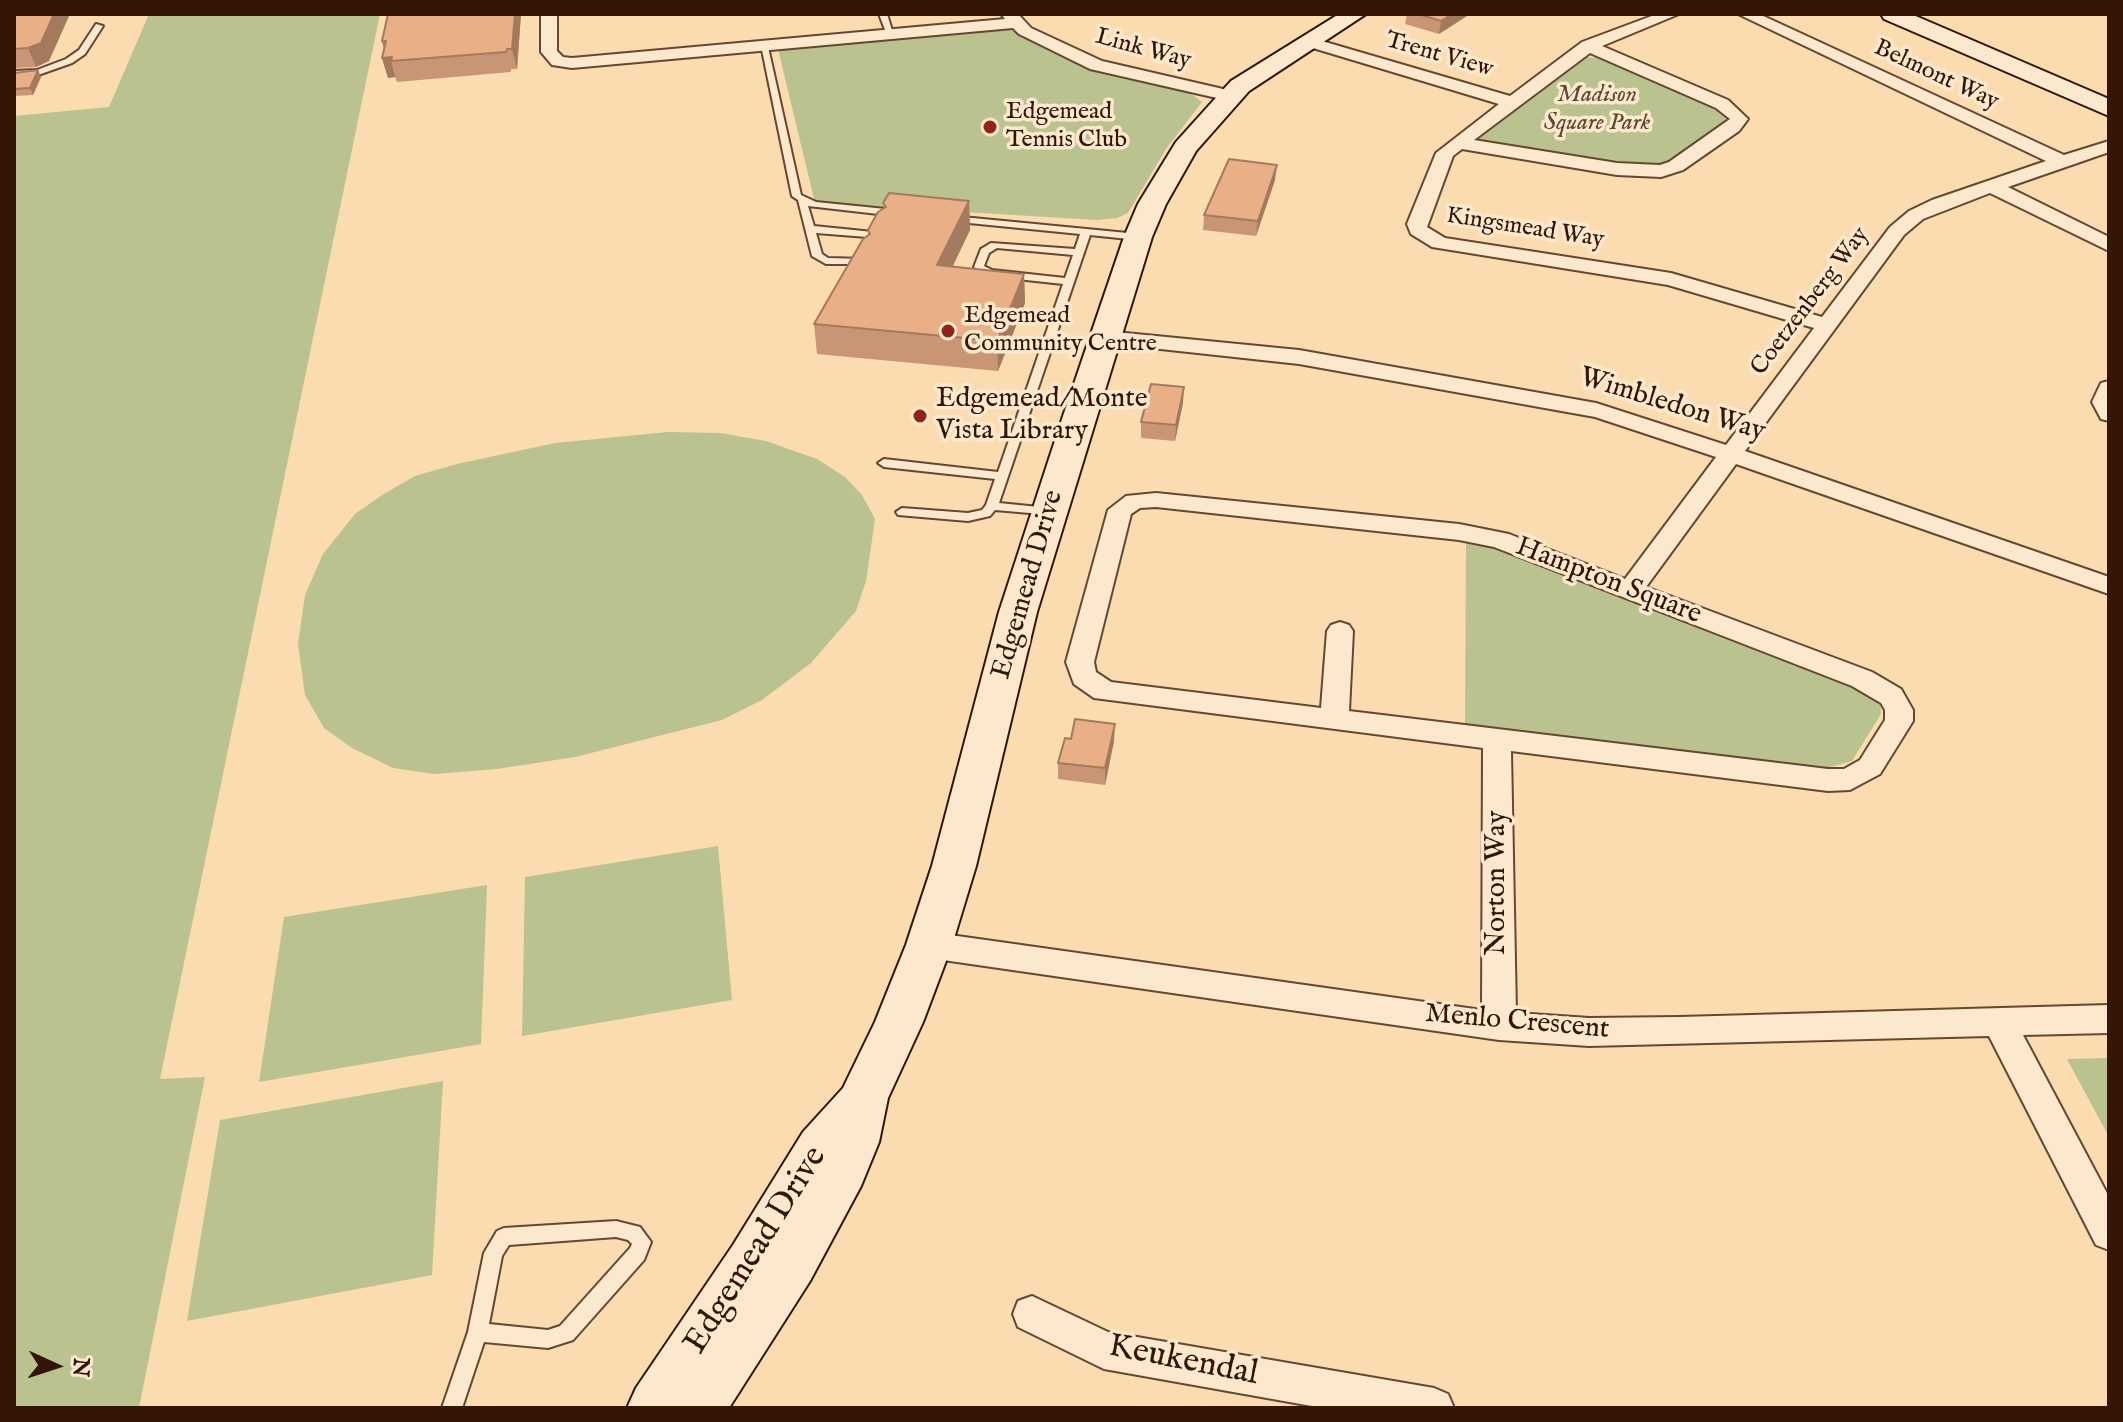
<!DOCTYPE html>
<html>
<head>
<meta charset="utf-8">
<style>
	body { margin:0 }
	#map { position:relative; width:2123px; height:1422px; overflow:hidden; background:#fbdcb0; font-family:"IM FELL English",serif }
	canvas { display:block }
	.frame { position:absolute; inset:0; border:16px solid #341508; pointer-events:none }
	.north { position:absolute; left:16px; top:1326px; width:80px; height:80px; -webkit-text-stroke:6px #fce8cc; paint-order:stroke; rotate:93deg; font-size:22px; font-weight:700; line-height:32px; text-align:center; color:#341508 }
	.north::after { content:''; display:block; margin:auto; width:28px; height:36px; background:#341508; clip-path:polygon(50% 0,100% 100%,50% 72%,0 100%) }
</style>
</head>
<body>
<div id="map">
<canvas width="2123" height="1422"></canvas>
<div class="frame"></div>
<div class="north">N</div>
</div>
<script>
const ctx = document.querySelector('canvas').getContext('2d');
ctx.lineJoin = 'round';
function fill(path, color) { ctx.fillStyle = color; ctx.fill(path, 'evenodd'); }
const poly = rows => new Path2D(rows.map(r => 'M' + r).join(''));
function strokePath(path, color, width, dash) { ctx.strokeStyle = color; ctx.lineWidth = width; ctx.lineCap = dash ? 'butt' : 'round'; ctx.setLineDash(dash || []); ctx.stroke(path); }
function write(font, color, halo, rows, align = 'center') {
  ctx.font = font + ' "IM FELL English",serif'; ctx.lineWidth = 7; ctx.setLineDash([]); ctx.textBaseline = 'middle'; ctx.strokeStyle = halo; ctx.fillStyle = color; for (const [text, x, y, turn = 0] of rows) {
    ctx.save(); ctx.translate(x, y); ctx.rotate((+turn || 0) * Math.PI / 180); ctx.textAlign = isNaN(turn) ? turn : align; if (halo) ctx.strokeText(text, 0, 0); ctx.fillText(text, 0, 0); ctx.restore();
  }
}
fill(poly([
	[149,14,380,14,160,1079,205,1077,139,1408,14,1408,14,116,109,107],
	[1006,27,1043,48,1098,73,1190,93,1202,102,1166,149,1128,213,1117,218,1097,220,815,203,778,49],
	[1586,57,1609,59,1718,107,1726,119,1665,165,1646,168,1479,141,1477,138],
	[668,432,720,433,766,441,817,459,845,477,862,495,875,519,866,581,856,611,811,663,762,700,722,720,575,757,497,769,434,774,393,768,352,748,324,728,305,695,298,644,305,595,323,554,355,514,382,495,415,476,457,464,555,443],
	[1466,542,1513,553,1866,693,1880,703,1881,714,1852,761,1827,768,1465,725],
	[718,846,732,1000,522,1036,525,877],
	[487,885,481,1044,259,1082,284,917],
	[2109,1058,2109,1137,2067,1059],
	[443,1081,432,1275,187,1321,220,1120]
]), '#bac28f');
const lane = poly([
	[879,14,887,14,894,37,887,35,879,14],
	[96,24,103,26,85,54,72,63,38,75,14,77,14,71,37,70,66,59,79,50,96,24],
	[761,45,768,47,801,195,816,202,896,210,901,213,896,216,808,206,814,226,883,233,883,237,880,238,816,233,822,254,828,258,865,259,869,260,869,264,826,264,812,256,798,200,792,196,761,45],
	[952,216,1138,234,1143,237,1138,240,1090,235,999,503,1049,508,1053,509,1055,512,1053,515,995,510,990,516,968,521,898,515,896,512,902,508,968,513,982,510,986,505,995,479,884,467,878,463,884,459,998,472,1063,284,989,276,974,267,981,249,991,243,1075,249,1080,234,949,221,949,217,952,216],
	[997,248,1073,255,1065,278,992,270,984,266,989,253,997,248],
	[616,1221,640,1227,651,1242,644,1260,573,1340,548,1348,484,1342,462,1408,442,1408,468,1332,484,1253,497,1231,504,1228,616,1221],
	[616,1237,628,1240,632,1244,630,1248,560,1326,548,1330,489,1324,502,1256,509,1245,616,1237]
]);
const street = poly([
	[541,14,557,14,557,51,563,57,572,58,1005,19,1001,14,1018,14,1031,28,1102,61,1236,92,1239,96,1230,101,1090,69,1019,34,1013,28,572,68,552,65,541,52,541,14],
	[1657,14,1679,14,1602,46,1728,100,1748,119,1739,131,1683,170,1661,177,1617,175,1462,149,1453,156,1427,227,1445,238,1671,273,1822,317,1890,227,1909,211,1932,200,2046,161,1738,14,1759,14,2064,155,2109,141,2109,152,2008,187,2109,237,2109,251,1990,193,1923,219,1904,235,1745,451,2109,577,2109,594,1736,464,1646,587,1872,672,1901,689,1913,710,1913,721,1880,774,1850,790,1828,791,1511,751,1516,1013,1589,1018,1680,1017,2109,1005,2109,1033,2023,1035,2109,1197,2109,1250,2096,1245,1989,1036,1589,1046,1499,1040,929,958,918,954,913,945,918,936,929,932,1482,1010,1483,748,1094,698,1074,684,1066,662,1108,510,1126,496,1156,493,1459,524,1509,534,1625,579,1716,457,1595,417,1299,364,1105,343,1094,337,1105,331,1299,350,1596,403,1726,445,1814,328,1668,285,1432,247,1411,234,1407,224,1436,153,1499,104,1303,45,1301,42,1309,37,1315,39,1510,96,1582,42,1657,14],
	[1590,53,1716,108,1730,119,1669,162,1660,165,1617,163,1474,140,1590,53],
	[1156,507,1459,540,1494,547,1852,686,1881,703,1885,710,1885,720,1860,760,1844,769,1828,769,1349,711,1353,631,1349,625,1340,622,1331,625,1327,631,1321,708,1111,682,1096,672,1094,662,1131,514,1140,508,1156,507],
	[2109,381,2109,421,2101,419,2092,402,2101,383,2109,381],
	[1032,1296,1108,1332,1434,1388,1448,1394,1454,1408,1323,1408,1104,1369,1018,1327,1013,1314,1018,1301,1032,1296]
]);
const secondary = poly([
	[1339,14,1366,14,1249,91,1196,151,1166,204,1152,237,1037,612,976,866,952,945,923,1022,888,1098,879,1142,861,1186,810,1281,729,1408,627,1408,636,1388,733,1245,803,1132,843,1088,875,1022,906,945,932,866,999,612,1062,419,1124,237,1138,204,1176,142,1231,81,1339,14],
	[1881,14,1911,14,2109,99,2109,116,1884,19,1881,14]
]);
strokePath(lane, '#664732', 4);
strokePath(street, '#664732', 4);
strokePath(secondary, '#341508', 4);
fill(lane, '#fce8cc');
fill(street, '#fce8cc');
fill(secondary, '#fce8cc');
fill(poly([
	[14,14,49,61,36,67,16,68,14,64],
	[521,14,517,69,511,69,511,72,397,82,395,77,388,78,382,58,384,49,382,41],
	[1407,14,1470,14,1439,34,1405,24],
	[14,73,41,77,33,95,14,96],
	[1275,180,1256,236,1203,230,1204,215],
	[969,201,970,230,952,267,1024,274,1025,303,998,371,817,354,814,324,868,235,868,230,884,208,883,203],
	[1183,403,1175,441,1141,438,1141,422],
	[1114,741,1105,785,1058,779,1058,763]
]), '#c89674');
fill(poly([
	[54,14,70,14,49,61,36,67,28,48],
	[515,14,521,14,517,69,512,49],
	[1452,14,1470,14,1439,34,1441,21],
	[382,41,386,41,392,57,391,61,395,77,388,78,382,58,387,58],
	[38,70,41,77,33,95,30,88],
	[1277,165,1275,180,1256,236,1258,221],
	[969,201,970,230,939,295,937,265],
	[1024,274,1025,303,998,371,997,341],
	[1184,387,1183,403,1175,441,1176,425],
	[1115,724,1114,741,1105,785,1105,768]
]), '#a37a5e');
const building = poly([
	[14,14,54,14,41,43,28,48,14,49,14,14],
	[388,14,515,14,512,49,507,49,506,52,391,61,392,57,382,58,386,41,382,41,388,14],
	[1418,14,1452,14,1441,21,1418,14],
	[38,70,30,88,14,89,14,73,38,70],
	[1229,159,1277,165,1258,221,1204,215,1229,159],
	[889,193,969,201,937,265,1024,274,997,341,814,324,863,239,870,234,868,230,878,212,886,207,883,203,889,193],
	[1151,384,1184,387,1176,425,1141,422,1151,384],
	[1075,719,1115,724,1105,768,1058,763,1065,738,1071,739,1075,719]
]);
fill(building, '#e9af87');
strokePath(building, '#a37a5e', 2);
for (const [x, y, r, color] of [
	[990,127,8,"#8f2418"],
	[948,331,8,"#8f2418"],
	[920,416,8,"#8f2418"]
]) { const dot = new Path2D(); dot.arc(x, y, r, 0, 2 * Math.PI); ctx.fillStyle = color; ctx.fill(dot); strokePath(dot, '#fce8cc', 3); }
write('24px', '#341508', '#fce8cc', [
	["Link Way",1143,50,15],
	["Trent View",1439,56,16],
	["Belmont Way",1936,76,25],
	["Kingsmead Way",1525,229,9],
	["Coetzenberg Way",1811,302,-53]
]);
write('italic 24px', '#5c4930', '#fce8cc', [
	["Madison",1597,96],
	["Square Park",1597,124]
]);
write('24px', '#341508', '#fce8cc', [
	["Edgemead",1006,113],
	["Tennis Club",1006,141],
	["Edgemead",964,317],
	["Community Centre",964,345]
], 'left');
write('28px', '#341508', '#fce8cc', [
	["Edgemead/Monte",936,400],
	["Vista Library",936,432]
], 'left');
write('28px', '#341508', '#fce8cc', [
	["Wimbledon Way",1672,406,17],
	["Hampton Square",1608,582,21],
	["Edgemead Drive",1029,585,-74],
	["Norton Way",1498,883,-90],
	["Menlo Crescent",1517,1023,5]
]);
write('34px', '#341508', '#fce8cc', [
	["Edgemead Drive",757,1251,-58],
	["Keukendal",1183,1362,11]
]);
</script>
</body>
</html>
